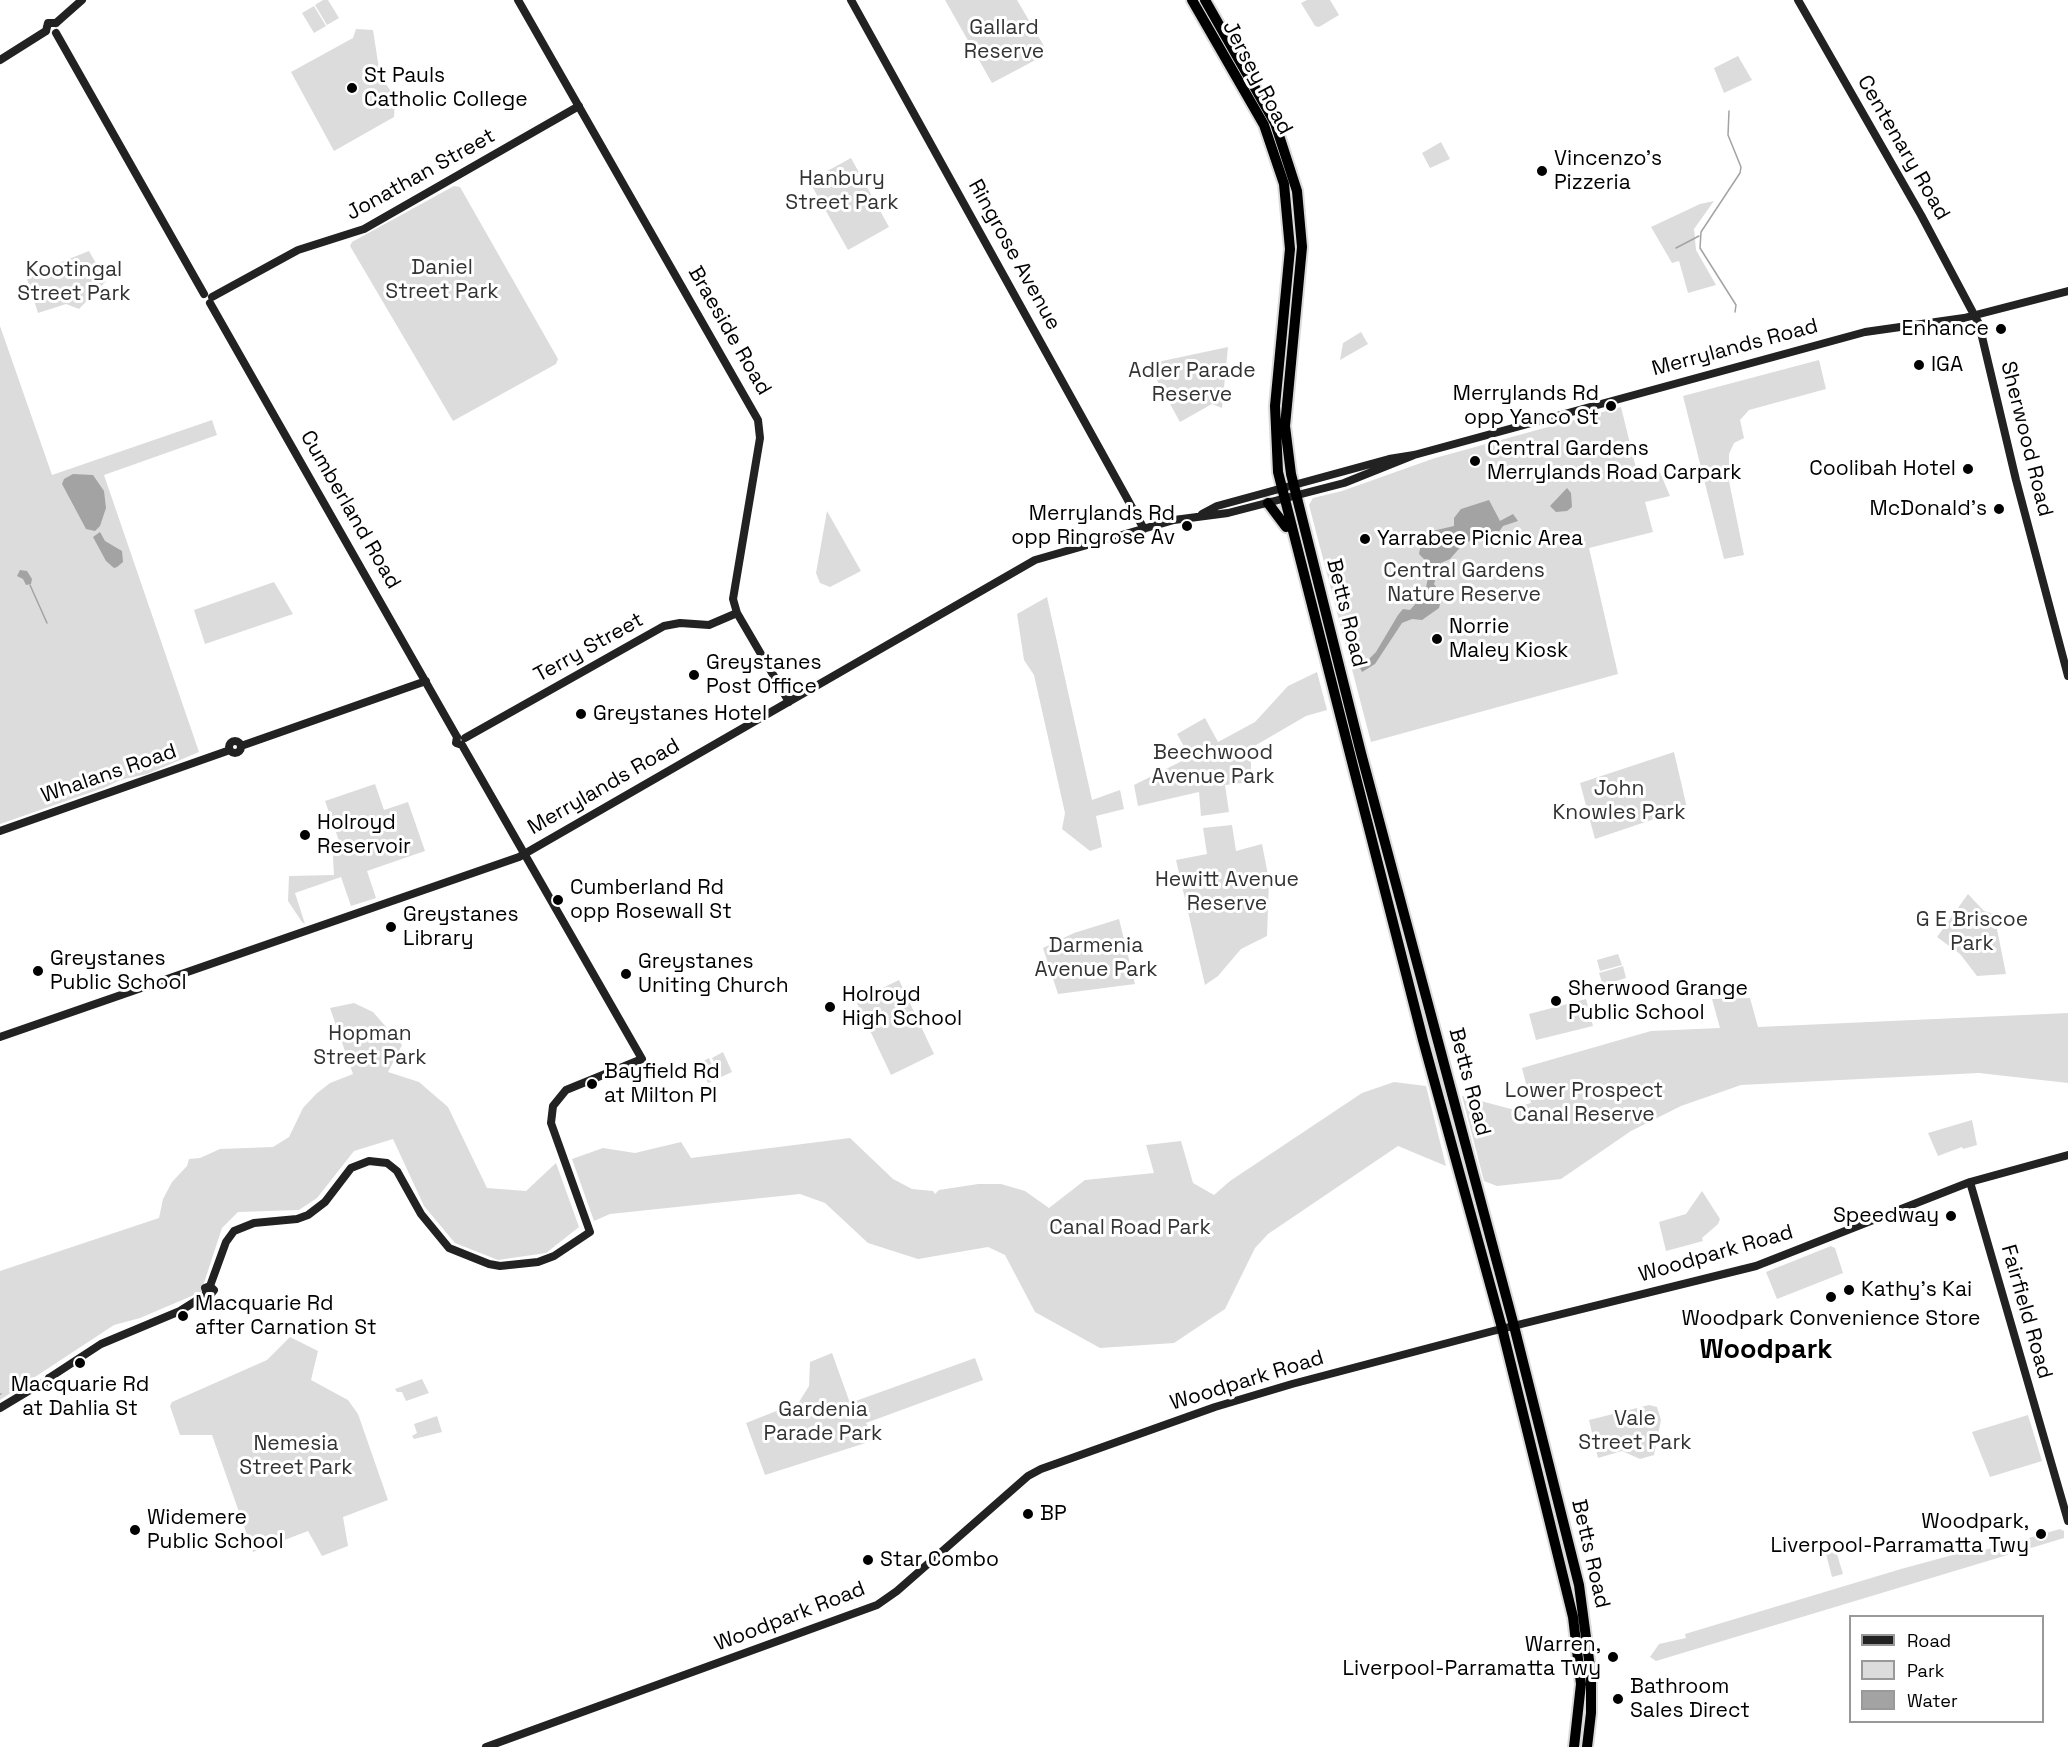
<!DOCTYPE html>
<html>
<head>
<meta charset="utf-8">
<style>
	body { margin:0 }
	#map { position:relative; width:2068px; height:1747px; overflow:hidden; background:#fff; font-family:"Space Grotesk",sans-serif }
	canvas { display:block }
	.legend { position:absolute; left:1849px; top:1615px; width:195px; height:108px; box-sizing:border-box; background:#fff; border:2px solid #999; margin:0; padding:8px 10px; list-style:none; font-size:18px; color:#000 }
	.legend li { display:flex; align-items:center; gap:12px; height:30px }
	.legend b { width:30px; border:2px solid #999 }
</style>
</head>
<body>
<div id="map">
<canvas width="2068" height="1747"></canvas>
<ul class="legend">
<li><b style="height:8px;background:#222"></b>Road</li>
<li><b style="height:16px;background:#dcdcdc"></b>Park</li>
<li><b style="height:16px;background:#a3a3a3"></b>Water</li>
</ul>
</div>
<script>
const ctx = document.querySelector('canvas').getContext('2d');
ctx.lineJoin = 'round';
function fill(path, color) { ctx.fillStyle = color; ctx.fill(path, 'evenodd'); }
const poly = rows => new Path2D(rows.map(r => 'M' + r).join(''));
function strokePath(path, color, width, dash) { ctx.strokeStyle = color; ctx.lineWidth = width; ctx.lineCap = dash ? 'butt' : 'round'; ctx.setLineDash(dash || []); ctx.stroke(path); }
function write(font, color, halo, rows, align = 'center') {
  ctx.font = font + ' "Space Grotesk",sans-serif'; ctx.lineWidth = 6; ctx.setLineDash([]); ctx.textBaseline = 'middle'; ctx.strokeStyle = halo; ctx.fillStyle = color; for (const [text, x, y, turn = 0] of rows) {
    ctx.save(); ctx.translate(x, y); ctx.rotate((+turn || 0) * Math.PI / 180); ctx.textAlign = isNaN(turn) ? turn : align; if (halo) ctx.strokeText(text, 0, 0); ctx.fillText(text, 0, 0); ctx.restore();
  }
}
fill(poly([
	[323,0,328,0,339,18,327,25,315,5],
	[945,0,1017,0,1044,46,1045,55,992,83],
	[1307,0,1330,0,1339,15,1319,27,1315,26,1301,3],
	[314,6,326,26,314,33,302,13],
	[356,29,373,30,379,69,383,80,395,97,394,117,334,151,291,72,353,38],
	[1738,56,1752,80,1724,93,1714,68],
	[1441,142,1450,159,1430,168,1422,153],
	[851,158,889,227,848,250,809,181],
	[454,186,460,187,558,359,556,364,453,421,350,246,352,242],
	[1714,201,1694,229,1696,250,1716,285,1688,293,1679,261,1672,263,1651,227,1700,204],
	[89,251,106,281,79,309,66,304,38,313,26,276],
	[0,326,52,475,212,420,217,435,104,475,199,752,147,774,120,780,106,787,0,824],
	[1361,332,1368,344,1340,360,1343,343],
	[1228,347,1222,408,1212,404,1180,422,1148,364],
	[1819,360,1826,389,1749,410,1740,420,1744,438,1734,443,1729,454,1729,481,1744,555,1724,559,1683,396],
	[1621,407,1637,472,1659,470,1670,496,1645,502,1653,532,1589,548,1618,674,1371,742,1309,505,1313,498,1342,491,1435,458],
	[827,511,861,571,830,587,820,583,816,573],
	[274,582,293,614,205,644,194,610],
	[1047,597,1092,800,1120,790,1124,809,1096,816,1102,847,1090,851,1062,829,1065,813,1034,675,1024,660,1017,614],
	[1317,672,1327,710,1306,716,1251,748,1251,782,1225,785,1229,812,1201,816,1199,792,1138,806,1134,785,1190,757,1177,734,1205,718,1218,742,1255,722,1288,686],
	[1674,752,1687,808,1595,839,1580,783],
	[375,784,384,810,408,802,425,851,367,871,376,898,351,906,341,877,295,893,305,924,302,922,288,901,289,876,334,875,333,857,338,838,325,801],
	[1232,825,1236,851,1262,844,1269,880,1267,936,1241,949,1218,976,1205,985,1176,860,1207,854,1203,828],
	[1968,894,1984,911,1994,914,2006,974,1977,976,1960,954,1937,937],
	[1119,919,1135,984,1058,994,1043,948,1074,933],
	[1618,954,1622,965,1600,971,1597,960],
	[1623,966,1626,978,1603,985,1599,973],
	[899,980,934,1054,891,1075,856,1001],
	[1750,998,1758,1027,2068,1013,2068,1083,1979,1073,1741,1085,1681,1106,1631,1131,1561,1179,1497,1186,1484,1181,1462,1096,1511,1109,1531,1103,1522,1068,1651,1031,1720,1028,1712,999],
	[1586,999,1593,1026,1536,1040,1529,1014],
	[354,1003,373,1012,402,1045,388,1072,419,1082,448,1107,487,1188,526,1191,556,1163,579,1227,546,1253,498,1260,455,1243,424,1206,393,1139,354,1151,317,1198,299,1210,238,1212,222,1228,201,1292,140,1318,114,1325,0,1400,0,1271,159,1218,163,1199,172,1182,187,1166,189,1159,200,1158,220,1149,273,1147,289,1137,303,1108,316,1094,330,1083,353,1074,330,1008],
	[723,1052,732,1072,721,1077,712,1058],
	[709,1058,718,1078,708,1083,698,1064],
	[1394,1082,1426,1086,1446,1166,1398,1146,1268,1234,1255,1248,1225,1309,1174,1343,1100,1348,1035,1312,1005,1255,988,1247,918,1259,868,1243,825,1203,800,1194,610,1214,594,1221,572,1159,603,1148,635,1153,681,1142,691,1158,850,1138,893,1179,912,1189,933,1191,935,1194,939,1190,978,1184,1001,1184,1025,1191,1049,1208,1085,1180,1154,1173,1146,1145,1181,1141,1193,1183,1214,1195,1230,1181,1362,1093],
	[1972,1120,1977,1145,1963,1149,1962,1147,1938,1156,1928,1133],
	[1702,1191,1720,1219,1718,1224,1702,1238,1703,1241,1666,1251,1659,1222,1686,1214],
	[1831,1246,1835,1248,1843,1273,1777,1299,1766,1272],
	[290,1337,318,1351,311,1380,348,1400,358,1414,388,1500,343,1517,348,1546,322,1556,308,1531,253,1552,212,1435,180,1435,170,1406,172,1402,267,1360],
	[832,1353,850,1403,975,1358,983,1380,866,1423,875,1440,765,1475,746,1423,799,1402,809,1386,810,1362],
	[422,1379,429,1393,406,1401,402,1392,397,1392,395,1389],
	[1649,1405,1657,1407,1661,1420,1654,1455,1640,1459,1622,1451,1598,1458,1589,1420],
	[2028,1415,2042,1461,1990,1477,1972,1432],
	[437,1416,442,1432,414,1439,412,1436,417,1433,414,1424],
	[2060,1529,2064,1531,2064,1538,1656,1661,1650,1657,1659,1644,1686,1638,1685,1634,1901,1569,1982,1547,1983,1550,1994,1548],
	[1836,1551,1843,1574,1832,1577,1826,1554]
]), '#dcdcdc');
fill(poly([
	[73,474,93,475,104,491,106,508,100,526,95,531,86,529,62,484,64,479],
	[1567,488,1571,493,1572,507,1567,511,1556,512,1550,506],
	[1489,500,1500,521,1513,514,1518,521,1503,526,1496,536,1485,533,1477,544,1471,541,1464,543,1450,559,1441,563,1434,584,1437,588,1436,596,1441,600,1439,608,1422,620,1412,619,1402,623,1375,664,1362,672,1360,668,1376,652,1398,615,1403,609,1410,610,1425,593,1429,572,1425,565,1428,563,1419,554,1422,538,1428,532,1454,526,1454,518,1461,509],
	[100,532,105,541,122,551,123,562,117,567,114,568,106,561,93,537],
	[20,570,27,571,32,579,31,584,26,585,23,579,17,576]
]), '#a3a3a3');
strokePath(poly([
	[1729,111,1728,135,1741,167,1740,173,1701,232,1700,248,1736,305,1735,312],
	[1676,248,1699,236],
	[30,585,47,623],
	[0,1394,1,1394]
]), '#a3a3a3', 1.5);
const highway = poly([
	[1192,0,1264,125,1284,184,1290,249,1275,406,1278,472,1423,1040,1502,1328,1573,1617,1581,1684,1574,1747],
	[1205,0,1275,123,1297,191,1302,247,1285,426,1291,474,1361,753,1514,1326,1579,1585,1591,1675,1591,1713,1587,1747],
	[1268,503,1286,527]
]);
strokePath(highway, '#dbdbdb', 14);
strokePath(poly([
	[518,0,758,420,760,438,733,599,737,613,789,702],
	[851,0,1144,529],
	[1798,0,1921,215,1979,324,2016,480,2068,676],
	[56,23,82,0],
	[46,31,48,23,56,23],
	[56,33,204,294],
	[0,60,46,31],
	[212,297,298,250,364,229,579,106],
	[210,303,457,737],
	[1202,514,1217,506,1389,459,1414,455,1865,332,1964,318,2068,291],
	[465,738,664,626,680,623,709,625,737,613],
	'229 747a6 6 0 1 1 12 0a6 6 0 1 1-12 0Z',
	[241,746,426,681],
	[0,831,230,750],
	[0,1037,519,857,1035,560,1174,520,1228,513,1344,483,1414,455],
	[1970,1182,2068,1521],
	[207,1294,205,1288,210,1286,226,1242,234,1231,254,1223,297,1219,308,1215,325,1202,351,1168,369,1161,387,1163,397,1171,421,1214,449,1248,489,1264,500,1266,538,1262,554,1256,590,1232,551,1123,553,1106,566,1090,642,1059,462,745,456,743,457,737],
	[49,1378,101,1344,180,1311,207,1294,211,1294,214,1290,210,1286],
	[40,1384,48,1386,49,1378],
	[0,1408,40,1384],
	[486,1747,877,1605,897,1591,1028,1476,1041,1469,1215,1407,1292,1384,1493,1331,1756,1266,1970,1182,2068,1155]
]), '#222', 8);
strokePath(highway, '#000', 10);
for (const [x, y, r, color] of [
	[352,88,6,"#000"],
	[1542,171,6,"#000"],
	[2001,329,6,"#000"],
	[1919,365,6,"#000"],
	[1611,406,6,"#000"],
	[1475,461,6,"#000"],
	[1968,469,6,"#000"],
	[1999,509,6,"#000"],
	[1187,526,6,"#000"],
	[1365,539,6,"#000"],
	[1437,639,6,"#000"],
	[694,675,6,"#000"],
	[581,714,6,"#000"],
	[305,835,6,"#000"],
	[558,900,6,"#000"],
	[391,927,6,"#000"],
	[38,971,6,"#000"],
	[626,974,6,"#000"],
	[1556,1001,6,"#000"],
	[830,1007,6,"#000"],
	[592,1084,6,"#000"],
	[1951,1216,6,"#000"],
	[1849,1290,6,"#000"],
	[1831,1297,6,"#000"],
	[183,1316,6,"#000"],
	[80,1363,6,"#000"],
	[1028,1514,6,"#000"],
	[135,1530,6,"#000"],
	[2041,1534,6,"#000"],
	[868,1560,6,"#000"],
	[1613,1657,6,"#000"],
	[1618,1699,6,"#000"]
]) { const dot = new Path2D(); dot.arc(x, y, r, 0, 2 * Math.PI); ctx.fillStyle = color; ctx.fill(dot); strokePath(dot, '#fff', 2); }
write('21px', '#333', '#fff', [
	["Gallard",1004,28],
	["Reserve",1004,52],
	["Hanbury",842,179],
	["Street Park",842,203],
	["Daniel",442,268],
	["Street Park",442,292],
	["Kootingal",74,270],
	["Street Park",74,294],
	["Adler Parade",1192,371],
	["Reserve",1192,395],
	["Central Gardens",1464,571],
	["Nature Reserve",1464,595],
	["Beechwood",1213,753],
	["Avenue Park",1213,777],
	["John",1619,789],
	["Knowles Park",1619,813],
	["Hewitt Avenue",1227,880],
	["Reserve",1227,904],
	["G E Briscoe",1972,920],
	["Park",1972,944],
	["Darmenia",1096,946],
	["Avenue Park",1096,970],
	["Hopman",370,1034],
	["Street Park",370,1058],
	["Lower Prospect",1584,1091],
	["Canal Reserve",1584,1115],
	["Canal Road Park",1130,1228],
	["Gardenia",823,1410],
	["Parade Park",823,1434],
	["Vale",1635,1419],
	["Street Park",1635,1443],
	["Nemesia",296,1444],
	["Street Park",296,1468]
]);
write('21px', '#000', '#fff', [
	["St Pauls",364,76],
	["Catholic College",364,100],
	["Vincenzo's",1554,159],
	["Pizzeria",1554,183],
	["Enhance",1989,329,"right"],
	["IGA",1931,365],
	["Merrylands Rd",1599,394,"right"],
	["opp Yanco St",1599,418,"right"],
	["Central Gardens",1487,449],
	["Merrylands Road Carpark",1487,473],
	["Coolibah Hotel",1956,469,"right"],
	["McDonald's",1987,509,"right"],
	["Merrylands Rd",1175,514,"right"],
	["opp Ringrose Av",1175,538,"right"],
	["Yarrabee Picnic Area",1377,539],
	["Norrie",1449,627],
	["Maley Kiosk",1449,651],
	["Greystanes",706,663],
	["Post Office",706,687],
	["Greystanes Hotel",593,714],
	["Holroyd",317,823],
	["Reservoir",317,847],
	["Cumberland Rd",570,888],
	["opp Rosewall St",570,912],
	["Greystanes",403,915],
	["Library",403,939],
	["Greystanes",50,959],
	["Public School",50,983],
	["Greystanes",638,962],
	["Uniting Church",638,986],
	["Sherwood Grange",1568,989],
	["Public School",1568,1013],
	["Holroyd",842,995],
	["High School",842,1019],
	["Bayfield Rd",604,1072],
	["at Milton Pl",604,1096],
	["Speedway",1939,1216,"right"],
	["Kathy's Kai",1861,1290],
	["Macquarie Rd",195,1304],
	["after Carnation St",195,1328],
	["Woodpark Convenience Store",1831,1319,"center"],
	["Macquarie Rd",80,1385,"center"],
	["at Dahlia St",80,1409,"center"],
	["BP",1040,1514],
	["Widemere",147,1518],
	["Public School",147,1542],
	["Woodpark,",2029,1522,"right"],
	["Liverpool-Parramatta Twy",2029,1546,"right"],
	["Star Combo",880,1560],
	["Warren,",1601,1645,"right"],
	["Liverpool-Parramatta Twy",1601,1669,"right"],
	["Bathroom",1630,1687],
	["Sales Direct",1630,1711]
], 'left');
write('21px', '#000', '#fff', [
	["Jersey Road",1257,78,62],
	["Centenary Road",1903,148,60],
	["Jonathan Street",421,175,-29],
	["Ringrose Avenue",1014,255,61],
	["Braeside Road",729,331,60],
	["Merrylands Road",1735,348,-15],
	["Sherwood Road",2026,439,76],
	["Cumberland Road",350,510,60],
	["Betts Road",1346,613,76],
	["Terry Street",589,648,-29],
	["Whalans Road",109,774,-19],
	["Merrylands Road",604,787,-30],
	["Betts Road",1469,1082,75],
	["Woodpark Road",1716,1254,-16],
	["Fairfield Road",2026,1312,74],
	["Woodpark Road",1247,1381,-17],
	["Betts Road",1590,1554,77],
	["Woodpark Road",790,1617,-21]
]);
write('bold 27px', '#000', '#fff', [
	["Woodpark",1766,1351]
]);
</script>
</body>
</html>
